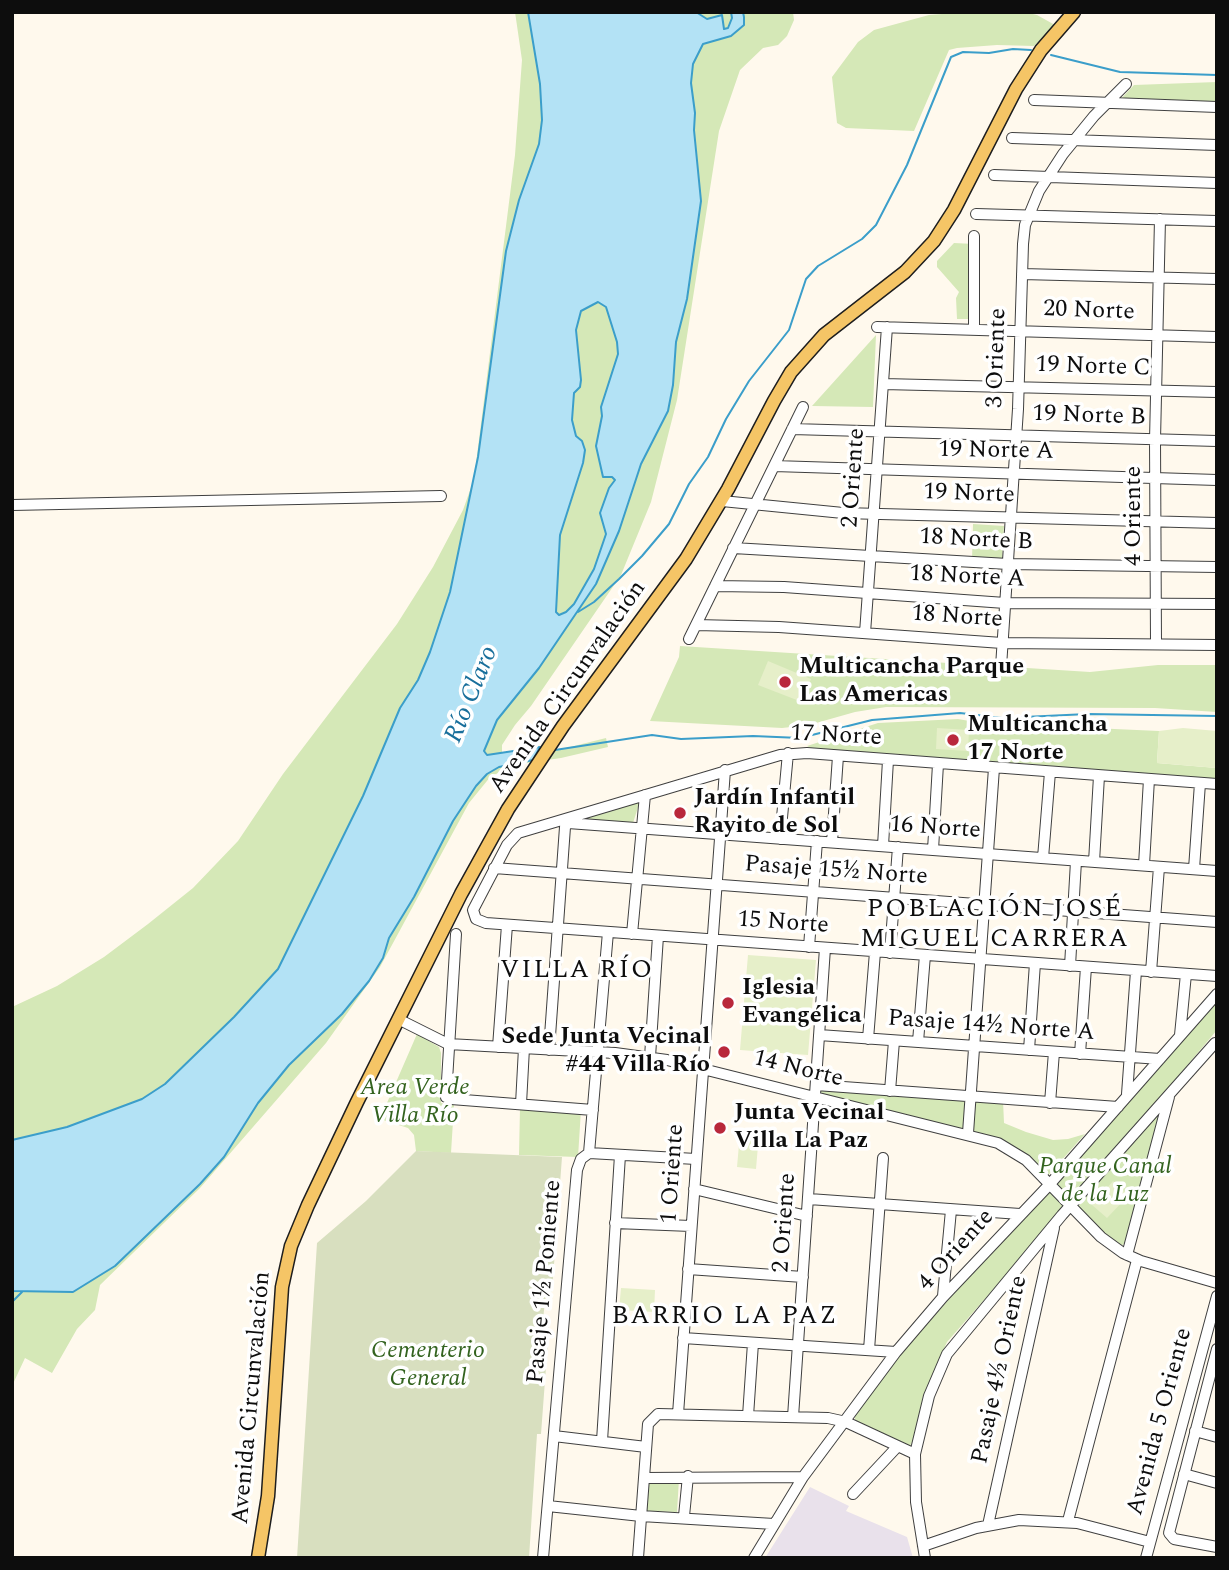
<!DOCTYPE html>
<html>
<head>
<meta charset="utf-8">
<style>
	body { margin:0 }
	#map { position:relative; width:1229px; height:1570px; overflow:hidden; background:#fff9ed; font-family:Spectral,serif }
	canvas { display:block }
	.frame { position:absolute; inset:0; border:14px solid #0d0d0d; pointer-events:none }
</style>
</head>
<body>
<div id="map">
<canvas width="1229" height="1570"></canvas>
<div class="frame"></div>
</div>
<script>
const ctx = document.querySelector('canvas').getContext('2d');
ctx.lineJoin = 'round';
function fill(path, color) { ctx.fillStyle = color; ctx.fill(path, 'evenodd'); }
const poly = rows => new Path2D(rows.map(r => 'M' + r).join(''));
function strokePath(path, color, width, dash) { ctx.strokeStyle = color; ctx.lineWidth = width; ctx.lineCap = dash ? 'butt' : 'round'; ctx.setLineDash(dash || []); ctx.stroke(path); }
function write(font, color, halo, rows, align = 'center') {
  ctx.font = font + ' Spectral,serif'; ctx.lineWidth = 7; ctx.setLineDash([]); ctx.textBaseline = 'middle'; ctx.strokeStyle = halo; ctx.fillStyle = color; for (const [text, x, y, turn = 0] of rows) {
    ctx.save(); ctx.translate(x, y); ctx.rotate((+turn || 0) * Math.PI / 180); ctx.textAlign = isNaN(turn) ? turn : align; if (halo) ctx.strokeText(text, 0, 0); ctx.fillText(text, 0, 0); ctx.restore();
  }
}
fill(poly([
	[810,1487,849,1506,846,1511,907,1537,913,1558,765,1558]
]), '#e9e1eb');
fill(poly([
	[515,12,793,12,794,20,787,36,778,45,763,48,740,70,719,131,677,400,651,502,621,575,531,706,515,725,502,745,502,753,562,749,606,738,608,747,561,758,520,764,491,776,469,803,380,967,326,1043,200,1188,100,1285,95,1310,77,1329,52,1373,25,1358,12,1386,12,1007,57,986,104,957,148,924,193,888,238,841,283,774,397,624,433,567,463,510,474,479,515,155,522,60],
	[968,12,1025,12,1037,15,1055,25,1034,46,997,45,957,48,949,50,914,131,846,128,837,123,832,77,858,42,874,30,929,15],
	[1217,82,1217,103,1119,101,1134,85],
	[954,243,974,244,971,319,957,319,956,298,959,292,937,267,937,261],
	[876,335,873,407,812,406],
	[973,524,1004,526,1002,561,972,560],
	[680,646,1090,672,1158,665,1217,665,1217,712,1155,708,886,707,855,712,809,725,782,728,650,721,679,657],
	[958,719,981,723,1159,731,1157,763,1217,768,1217,779,813,749,807,746,878,723],
	[640,801,633,823,575,820],
	[1217,999,1217,1030,1164,1093,1126,1242,1121,1246,1108,1237,1072,1200,947,1342,923,1396,913,1440,910,1446,858,1423,855,1420,855,1415,901,1353],
	[417,1034,439,1047,441,1053,441,1103,454,1105,451,1153,416,1151,414,1135,408,1128,380,1119],
	[819,1088,1003,1100,1004,1123,1026,1132,1053,1140,1068,1139,1085,1134,1044,1180,1007,1144,818,1094],
	[520,1108,581,1110,578,1157,519,1155],
	[647,1478,679,1479,677,1512,646,1511]
]), '#d5e8b7');
fill(poly([
	[416,1151,562,1157,552,1291,545,1299,543,1321,549,1327,541,1434,537,1434,529,1558,297,1558,317,1243,366,1201]
]), '#d8dfbf');
fill(poly([
	[768,661,811,679,802,702,758,685],
	[937,728,969,730,968,751,936,749],
	[1183,728,1217,731,1217,768,1157,763,1159,731],
	[748,955,816,960,808,1055,740,1050],
	[740,1133,759,1134,756,1169,737,1167],
	[1113,1181,1129,1195,1107,1218,1092,1205],
	[621,1288,655,1290,654,1312,619,1310]
]), '#e6efc9');
const water = poly([
	[528,12,696,12,707,19,722,15,724,29,728,28,732,18,731,12,743,12,744,17,744,25,731,36,703,44,693,64,691,83,695,113,694,130,701,201,687,299,676,342,673,385,668,411,641,464,619,531,596,584,539,668,497,720,484,751,487,755,540,747,533,760,499,767,487,774,476,786,453,821,414,897,389,938,383,958,369,981,342,1014,289,1065,258,1103,224,1157,200,1184,115,1266,73,1292,12,1291,12,1140,67,1127,142,1099,165,1084,234,1017,278,969,363,796,400,708,418,680,430,652,450,592,478,457,506,251,519,200,539,144,542,120,540,84,528,12],
	[598,302,606,307,617,342,618,354,601,407,602,416,596,446,603,477,612,477,615,480,609,488,600,513,606,534,594,569,574,604,566,612,559,615,556,612,560,535,583,463,585,450,582,441,576,436,572,420,574,393,580,387,581,380,576,330,581,311,598,302]
]);
fill(water, '#b3e2f5');
strokePath(water, '#3b9eca', 2);
strokePath(poly([
	[1051,55,1120,72,1217,75],
	[578,612,594,602,619,579,642,556,669,524,689,484,708,457,726,419,749,381,789,330,806,279,818,266,862,239,876,225,907,165,951,57,963,52,989,53,1013,49,1031,50],
	[555,750,652,735,681,739,753,736,800,738,872,720,960,713,1002,718,1088,714,1217,716],
	[12,1302,22,1292]
]), '#3b9eca', 2);
const minor = poly([
	[1034,100,1217,107],
	[1012,138,1217,145],
	[994,175,1217,183],
	[976,214,1217,221],
	[1022,274,1217,279],
	[877,327,1217,337],
	[974,330,974,236],
	[883,384,1217,392],
	[792,429,1217,441],
	[774,466,1217,480],
	[722,501,843,513,1217,523],
	[12,505,441,496],
	[733,548,1008,564,1217,567],
	[715,586,784,587,1005,603,1217,604],
	[696,625,779,627,1002,643,1217,645],
	[865,633,887,327],
	[689,639,803,407],
	[1156,644,1155,440,1160,219],
	[1001,667,1018,409,1023,244,1025,225,1039,191,1063,154,1094,116,1126,84],
	[1217,784,807,753,780,755,518,833,507,845,473,910,476,919,486,923,1217,976],
	[780,839,788,753],
	[832,842,838,756],
	[883,846,888,760],
	[933,850,938,764],
	[1043,858,1050,772],
	[1094,862,1099,776],
	[1144,865,1149,779],
	[494,868,1217,922],
	[1194,869,1200,783],
	[456,934,446,1097,451,1099,593,1110],
	[632,934,645,795],
	[809,947,817,841],
	[890,953,898,847],
	[1070,966,1076,861],
	[1151,972,1159,867],
	[398,1019,448,1044,615,1053,667,1060,998,1143,1026,1160,1101,1237,1123,1253,1141,1261,1217,1283],
	[819,1035,1160,1059],
	[1180,1035,1186,974],
	[868,1039,875,952],
	[918,1042,925,955],
	[498,1047,507,925],
	[549,1050,565,827,568,823,1217,871],
	[1029,1050,1035,963],
	[1080,1054,1086,967],
	[650,1057,658,936],
	[816,1085,1118,1107],
	[890,1091,894,1041],
	[1127,1094,1136,971],
	[1050,1103,1054,1052],
	[521,1104,524,1048],
	[968,1133,994,768],
	[589,1153,696,1159],
	[694,1189,807,1216],
	[809,1199,1020,1214],
	[615,1223,691,1226],
	[1127,1255,1169,1097],
	[688,1269,803,1277],
	[943,1296,951,1210],
	[683,1338,896,1352],
	[1217,1349,1169,1533,1174,1539,1217,1547],
	[869,1350,883,1158],
	[678,1414,725,770],
	[748,1416,753,1343],
	[793,1417,825,948],
	[1195,1431,1217,1437],
	[554,1436,646,1447],
	[602,1441,620,1155],
	[1184,1474,1217,1483],
	[644,1478,803,1477],
	[853,1494,897,1447],
	[548,1506,641,1516,774,1524],
	[684,1516,688,1476],
	[1068,1521,1137,1260],
	[988,1525,1054,1228],
	[923,1546,976,1528,1019,1520,1077,1523,1150,1542],
	[543,1558,577,1170,581,1159,589,1153,608,932],
	[638,1558,648,1424,658,1414,828,1418,846,1422,915,1454],
	[754,1558,803,1477,896,1352,943,1297,1050,1184,1217,994],
	[925,1558,916,1502,915,1454,929,1396,947,1354,1062,1215,1215,1043,1217,1043],
	[1146,1558,1217,1296]
]);
const major = poly([
	[258,1558,268,1496,282,1287,291,1246,308,1205,357,1102,461,894,508,809,563,726,686,559,728,489,774,401,791,372,824,335,905,272,934,241,954,210,1016,89,1041,50,1074,12]
]);
strokePath(minor, '#404040', 12);
strokePath(major, '#1e1e1e', 15);
strokePath(minor, '#fff', 10);
strokePath(major, '#f5c566', 12);
for (const [x, y, r, color] of [
	[785,682,7,"#b9283c"],
	[953,740,7,"#b9283c"],
	[680,813,7,"#b9283c"],
	[728,1003,7,"#b9283c"],
	[724,1052,7,"#b9283c"],
	[720,1128,7,"#b9283c"]
]) { const dot = new Path2D(); dot.arc(x, y, r, 0, 2 * Math.PI); ctx.fillStyle = color; ctx.fill(dot); strokePath(dot, '#fff', 2.5); }
write('24px', '#0d0d0d', '#fff', [
	["20 Norte",1089,312,2],
	["3 Oriente",998,358,-88],
	["19 Norte C",1093,368,2],
	["19 Norte B",1089,417,2],
	["19 Norte A",996,452,1],
	["2 Oriente",855,478,-86],
	["19 Norte",969,495,2],
	["4 Oriente",1135,516,-90],
	["18 Norte B",976,541,3],
	["18 Norte A",967,578,3],
	["18 Norte",957,618,4],
	["Avenida Circunvalación",569,688,-55],
	["17 Norte",836,737,3],
	["16 Norte",935,829,4],
	["Pasaje 15½ Norte",836,872,4],
	["15 Norte",783,924,4],
	["Pasaje 14½ Norte A",991,1027,4],
	["14 Norte",798,1070,14],
	["1 Oriente",674,1174,-86],
	["2 Oriente",786,1223,-86],
	["4 Oriente",957,1251,-48],
	["Pasaje 1½ Poniente",546,1282,-85],
	["Pasaje 4½ Oriente",1001,1370,-78],
	["Avenida Circunvalación",253,1398,-85],
	["Avenida 5 Oriente",1161,1422,-75]
]);
write('bold 24px', '#0d0d0d', '#fff', [
	["Multicancha Parque",799,668],
	["Las Americas",799,696],
	["Multicancha",967,726],
	["17 Norte",967,754],
	["Jardín Infantil",694,799],
	["Rayito de Sol",694,827],
	["Iglesia",742,989],
	["Evangélica",742,1017],
	["Sede Junta Vecinal",710,1038,"right"],
	["#44 Villa Río",710,1066,"right"],
	["Junta Vecinal",734,1114],
	["Villa La Paz",734,1142]
], 'left');
write('italic 24px', '#33631f', '#fff', [
	["Area Verde",415,1089],
	["Villa Río",415,1117],
	["Parque Canal",1105,1168],
	["de la Luz",1105,1196],
	["Cementerio",428,1352],
	["General",428,1380]
]);
write('italic 26px', '#196f9b', '#fff', [
	["Río Claro",473,695,-68]
]);
ctx.letterSpacing = '2px';
write('26px', '#0d0d0d', '#fff', [
	["POBLACIÓN JOSÉ",995,911],
	["MIGUEL CARRERA",995,941],
	["VILLA RÍO",577,972],
	["BARRIO LA PAZ",725,1318]
]);
ctx.letterSpacing = '0px';
</script>
</body>
</html>
